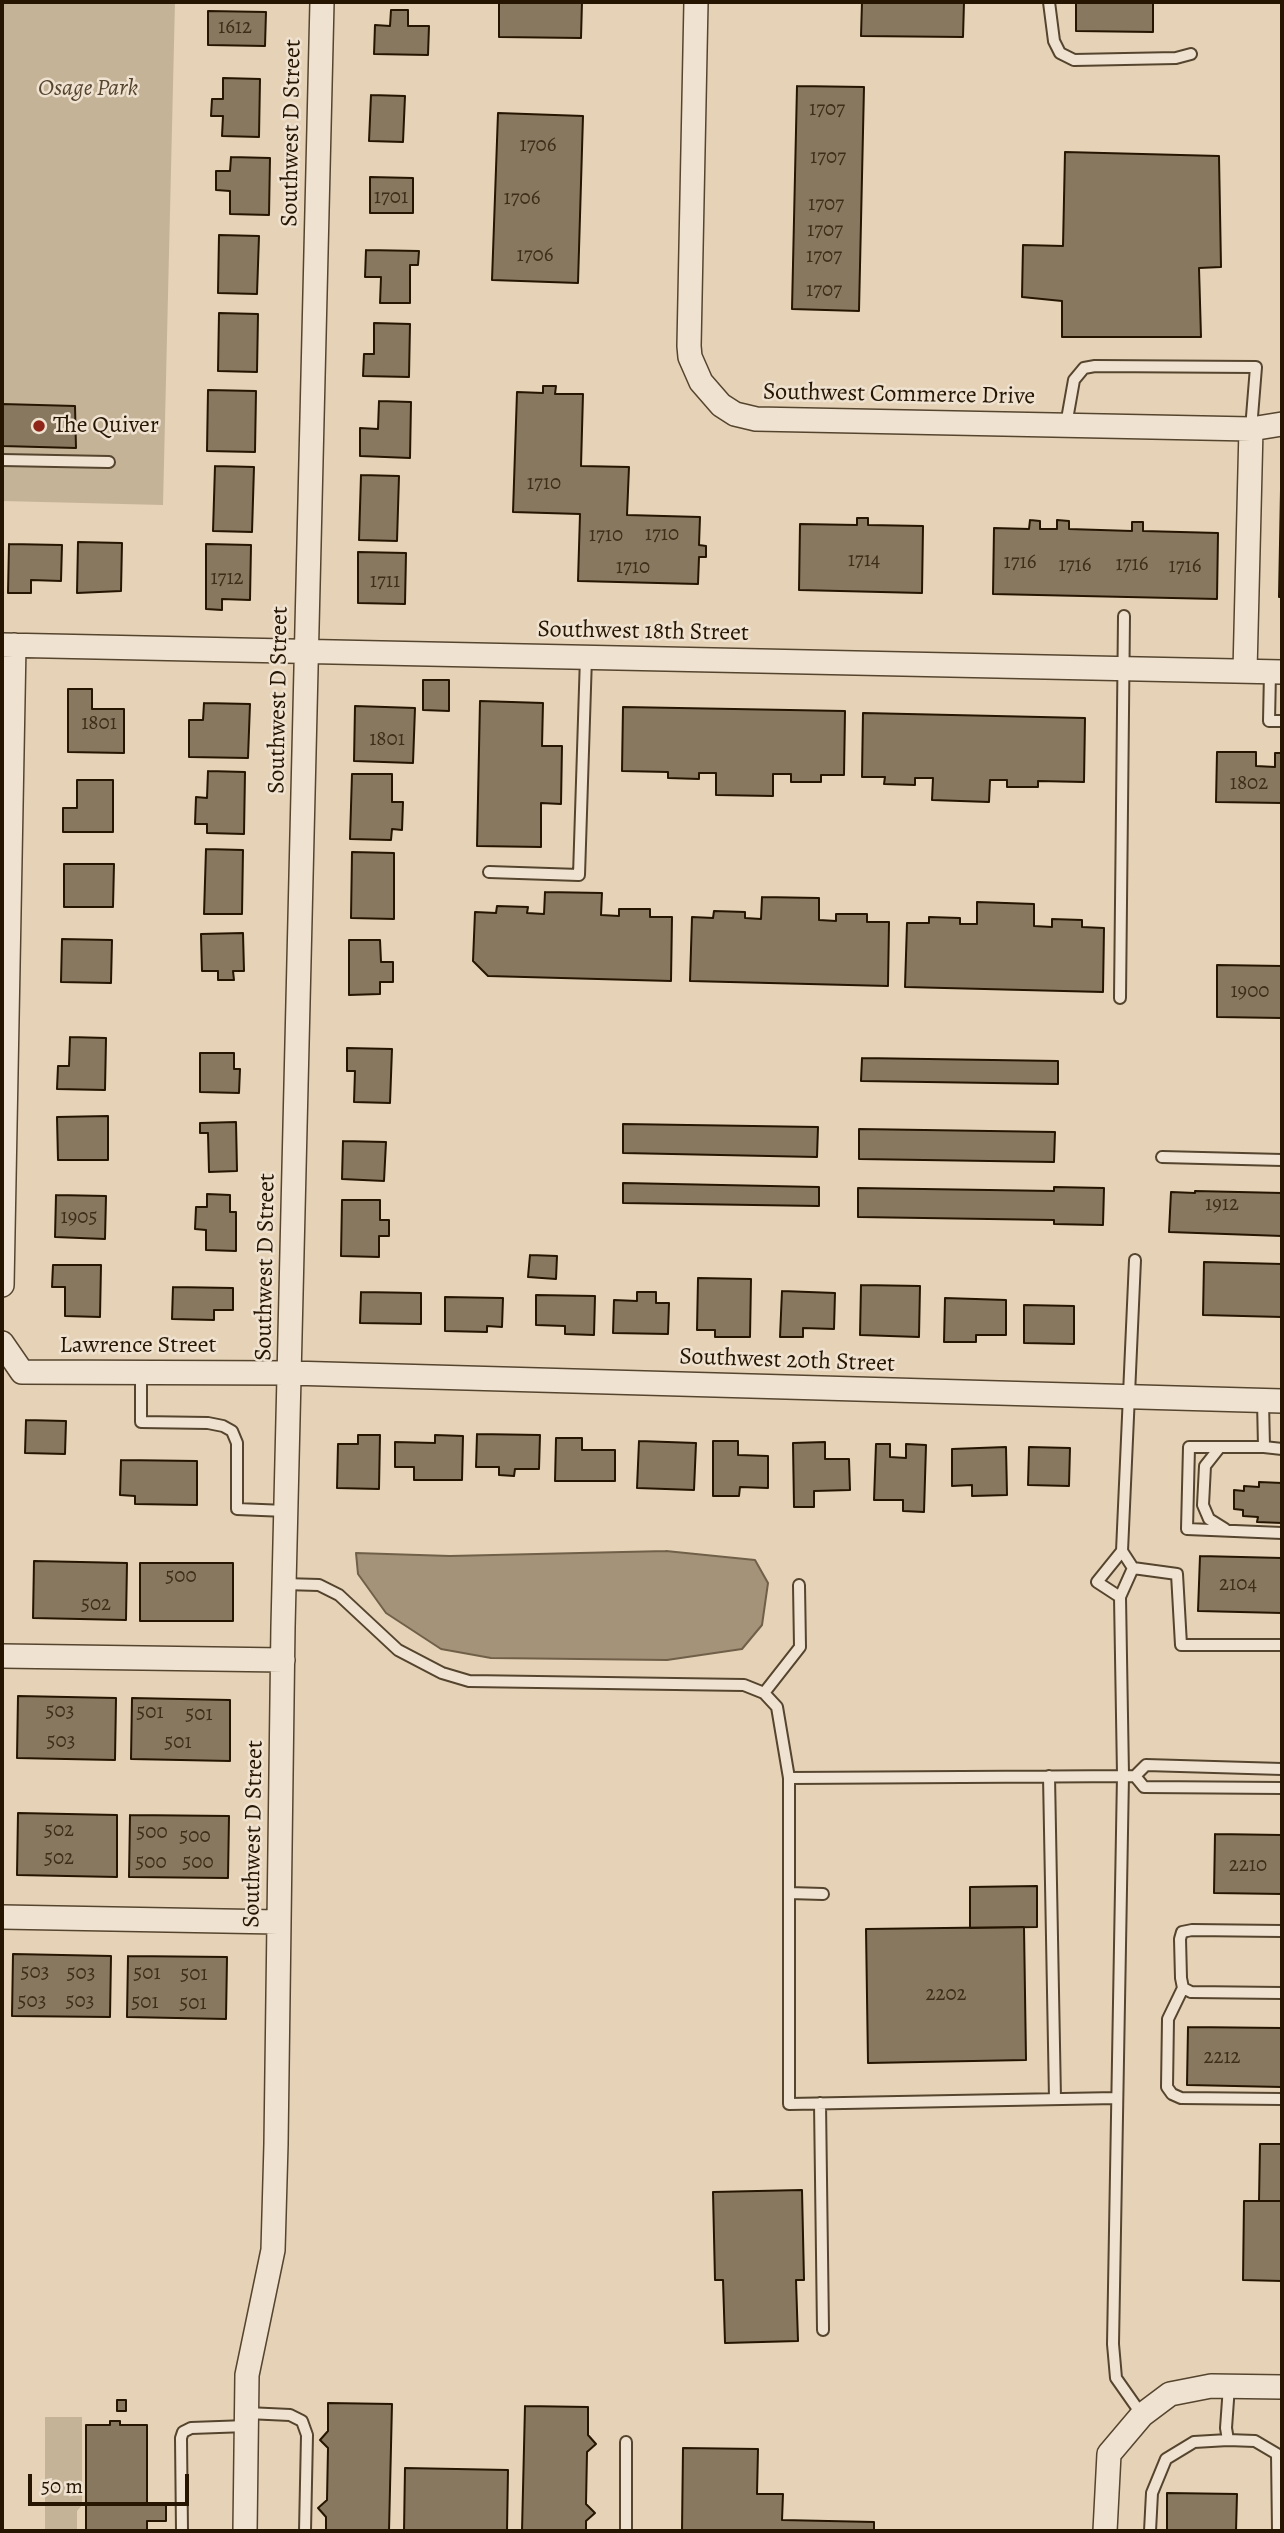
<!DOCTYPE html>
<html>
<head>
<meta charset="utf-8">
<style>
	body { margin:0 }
	#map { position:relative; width:1284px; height:2533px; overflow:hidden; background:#e6d3b7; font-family:Alegreya,serif }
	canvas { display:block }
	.frame { position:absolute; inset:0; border:4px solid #251501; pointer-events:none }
	.scale { position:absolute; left:28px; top:2474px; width:161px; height:32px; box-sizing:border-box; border:4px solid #251501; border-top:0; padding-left:9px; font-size:21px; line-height:24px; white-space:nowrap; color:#251501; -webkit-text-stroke:5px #efe2d0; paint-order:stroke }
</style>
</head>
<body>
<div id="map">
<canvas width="1284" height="2533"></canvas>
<div class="frame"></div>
<div class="scale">50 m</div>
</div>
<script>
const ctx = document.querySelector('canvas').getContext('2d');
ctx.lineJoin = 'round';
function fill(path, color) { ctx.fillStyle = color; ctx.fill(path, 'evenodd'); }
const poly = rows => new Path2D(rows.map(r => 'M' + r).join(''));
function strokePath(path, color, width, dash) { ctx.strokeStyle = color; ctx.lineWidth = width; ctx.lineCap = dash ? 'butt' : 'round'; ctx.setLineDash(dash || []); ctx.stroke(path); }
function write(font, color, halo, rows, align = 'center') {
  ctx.font = font + ' Alegreya,serif'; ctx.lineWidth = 5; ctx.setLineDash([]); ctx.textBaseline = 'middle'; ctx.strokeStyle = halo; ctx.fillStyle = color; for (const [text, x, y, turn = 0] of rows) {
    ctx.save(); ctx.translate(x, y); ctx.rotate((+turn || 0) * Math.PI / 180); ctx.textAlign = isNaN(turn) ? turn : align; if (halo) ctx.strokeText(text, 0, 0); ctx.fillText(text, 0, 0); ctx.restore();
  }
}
fill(poly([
	[2,2,175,2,163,505,2,501],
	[45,2417,82,2417,82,2505,77,2511,77,2531,45,2531]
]), '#c5b398');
const water = poly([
	[666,1551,755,1560,768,1583,762,1625,742,1649,667,1660,491,1658,441,1649,386,1613,358,1574,356,1553,450,1556,666,1551]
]);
fill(water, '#a49279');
strokePath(water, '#716049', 2);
const building = poly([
	[499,2,582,2,581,38,499,37,499,2],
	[862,2,964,2,963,37,861,36,862,2],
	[1076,2,1153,2,1153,32,1076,31,1076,2],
	[391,10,408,10,408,26,429,26,428,55,374,54,375,25,390,26,391,10],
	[208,11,266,12,265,46,208,45,208,11],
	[223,78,260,79,259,137,222,136,223,116,211,116,212,99,223,99,223,78],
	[797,86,864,87,859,311,792,309,797,86],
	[371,95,405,96,403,142,369,141,371,95],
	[498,113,583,116,578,283,492,280,498,113],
	[1065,152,1219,156,1221,267,1199,268,1201,337,1062,337,1062,301,1022,297,1023,245,1063,246,1065,152],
	[231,157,270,158,269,215,230,214,230,191,216,190,216,171,230,171,231,157],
	[370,177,413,178,413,213,370,213,370,177],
	[219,235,259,236,257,294,218,293,219,235],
	[366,250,419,251,418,265,410,265,410,303,380,303,381,277,365,277,366,250],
	[219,313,258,314,257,372,218,371,219,313],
	[374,323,410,324,409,377,363,376,364,354,374,354,374,323],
	[543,386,556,386,555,394,583,394,581,466,629,467,627,515,700,517,699,545,706,546,706,557,699,557,698,584,578,581,580,514,513,512,517,392,543,393,543,386],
	[208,390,256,391,255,452,207,451,208,390],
	[379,401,411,402,410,458,360,456,360,428,378,429,379,401],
	[2,404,75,406,76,448,2,446,2,404],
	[1282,436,1282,597,1279,597,1282,436],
	[215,466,254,467,252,532,213,531,215,466],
	[361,475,399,476,397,541,359,540,361,475],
	[857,518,868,518,868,525,923,526,922,593,799,590,800,524,857,525,857,518],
	[1030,520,1040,521,1040,529,1057,529,1057,520,1069,521,1069,529,1132,531,1132,522,1143,522,1143,531,1218,533,1217,599,993,594,994,528,1029,529,1030,520],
	[78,542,122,543,121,591,77,593,78,542],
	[9,544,62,545,61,581,31,580,31,593,8,593,9,544],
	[206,544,251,545,250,600,222,599,222,610,206,609,206,544],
	[358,552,406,553,405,604,358,603,358,552],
	[423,680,449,680,449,711,423,710,423,680],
	[68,689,92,689,92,709,124,709,124,753,68,752,68,689],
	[480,701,543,703,542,746,562,746,561,804,541,803,541,847,477,846,480,701],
	[204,703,250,704,248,758,189,757,189,720,203,720,204,703],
	[355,706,415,708,413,763,354,761,355,706],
	[623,707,845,711,844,775,821,775,821,782,791,782,791,774,773,774,773,796,716,795,716,773,699,773,699,779,668,778,668,772,622,771,623,707],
	[863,713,1085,718,1084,782,1038,781,1038,787,1007,787,1007,780,990,780,989,802,932,800,933,778,915,778,915,785,884,784,885,777,862,777,863,713],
	[1217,752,1256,752,1256,766,1275,767,1275,753,1282,753,1282,803,1216,802,1217,752],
	[208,771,245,772,244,834,207,833,207,824,195,824,196,797,207,798,208,771],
	[352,774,392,774,392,802,403,802,402,830,392,829,391,840,350,839,352,774],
	[77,780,113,780,113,832,63,832,63,808,77,808,77,780],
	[206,849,243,850,242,914,204,914,206,849],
	[352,852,394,853,394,919,351,918,352,852],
	[64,864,114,864,113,907,64,907,64,864],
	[545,892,602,893,601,915,619,916,619,909,650,909,650,917,672,917,671,981,488,976,473,961,475,912,496,913,497,906,528,907,527,913,544,914,545,892],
	[762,897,819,898,819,920,836,921,836,914,867,914,867,922,889,922,888,986,690,981,692,917,713,918,714,911,745,912,745,918,761,919,762,897],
	[977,902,1034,904,1034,926,1052,927,1052,919,1082,920,1082,927,1104,928,1103,992,905,987,907,923,929,923,929,917,960,918,960,924,977,924,977,902],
	[243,933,244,971,233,971,234,980,218,980,218,971,202,971,201,934,243,933],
	[62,939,112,940,111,983,61,982,62,939],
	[349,940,380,940,381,962,393,962,393,982,380,982,380,994,349,995,349,940],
	[1217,965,1282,966,1282,1018,1217,1017,1217,965],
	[70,1037,106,1038,105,1090,57,1089,58,1066,69,1066,70,1037],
	[347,1048,392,1049,390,1103,354,1102,355,1071,347,1071,347,1048],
	[200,1053,234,1053,234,1069,240,1069,239,1093,200,1092,200,1053],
	[862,1058,1058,1061,1058,1084,861,1081,862,1058],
	[108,1116,108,1160,58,1160,57,1117,108,1116],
	[236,1122,237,1171,209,1172,208,1133,200,1133,200,1123,236,1122],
	[623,1124,818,1127,817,1157,623,1153,623,1124],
	[859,1129,1055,1132,1054,1162,859,1159,859,1129],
	[343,1141,386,1142,384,1181,342,1179,343,1141],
	[623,1183,819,1187,819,1206,623,1203,623,1183],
	[1054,1187,1104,1188,1103,1225,1054,1224,1054,1220,858,1217,858,1188,1054,1191,1054,1187],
	[1195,1191,1282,1193,1282,1236,1169,1232,1171,1192,1195,1193,1195,1191],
	[207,1194,230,1195,230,1212,236,1212,236,1251,206,1250,206,1230,195,1229,196,1207,207,1207,207,1194],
	[56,1195,106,1196,105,1239,55,1237,56,1195],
	[342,1200,380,1200,380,1220,389,1220,389,1236,379,1236,379,1257,341,1256,342,1200],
	[530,1255,557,1256,556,1279,528,1277,530,1255],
	[1204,1262,1282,1264,1282,1317,1203,1315,1204,1262],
	[53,1265,101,1265,100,1317,65,1316,65,1287,52,1287,53,1265],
	[698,1278,751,1279,750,1337,715,1337,715,1330,697,1330,698,1278],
	[861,1285,920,1286,919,1337,860,1335,861,1285],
	[173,1287,233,1288,233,1310,214,1310,214,1320,172,1319,173,1287],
	[782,1291,835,1293,834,1329,803,1328,803,1337,780,1337,782,1291],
	[361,1292,421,1293,421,1324,360,1323,361,1292],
	[637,1292,656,1292,656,1303,669,1303,668,1334,613,1333,614,1300,637,1301,637,1292],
	[536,1295,595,1296,594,1335,565,1334,565,1326,536,1325,536,1295],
	[445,1297,503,1298,502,1327,487,1326,487,1332,445,1331,445,1297],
	[945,1298,1006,1300,1006,1335,976,1335,976,1342,944,1342,945,1298],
	[1024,1305,1074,1306,1074,1344,1024,1343,1024,1305],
	[26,1420,66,1421,65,1454,25,1453,26,1420],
	[477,1434,540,1435,539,1469,515,1469,514,1476,499,1475,499,1467,476,1467,477,1434],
	[358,1435,380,1435,379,1489,337,1488,338,1444,358,1444,358,1435],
	[435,1435,463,1436,462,1480,414,1480,414,1467,395,1467,395,1442,435,1443,435,1435],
	[556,1438,582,1438,582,1450,615,1450,615,1481,555,1481,556,1438],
	[639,1441,696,1443,694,1490,637,1488,639,1441],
	[713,1441,738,1441,738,1455,768,1456,768,1488,740,1487,739,1496,713,1496,713,1441],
	[825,1442,825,1459,849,1459,850,1490,814,1491,814,1507,794,1507,793,1443,825,1442],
	[876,1444,890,1444,890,1457,906,1458,906,1444,926,1445,924,1512,903,1511,903,1500,874,1500,876,1444],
	[1006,1447,1007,1495,972,1496,972,1485,952,1486,952,1449,1006,1447],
	[1029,1447,1070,1448,1069,1486,1028,1485,1029,1447],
	[121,1460,197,1461,197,1505,135,1504,135,1496,120,1495,121,1460],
	[1259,1482,1282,1483,1282,1523,1257,1522,1258,1517,1243,1516,1243,1510,1234,1509,1234,1490,1244,1491,1244,1486,1259,1487,1259,1482],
	[1200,1556,1282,1558,1282,1613,1198,1611,1200,1556],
	[34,1561,127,1563,126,1620,33,1618,34,1561],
	[140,1563,233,1563,233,1621,140,1621,140,1563],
	[18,1696,116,1698,115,1760,17,1758,18,1696],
	[132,1698,230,1700,230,1761,131,1759,132,1698],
	[18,1813,117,1815,117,1877,17,1875,18,1813],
	[130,1815,229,1816,228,1878,129,1877,130,1815],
	[1215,1834,1282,1835,1282,1894,1214,1893,1215,1834],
	[1037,1886,1037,1927,970,1928,970,1887,1037,1886],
	[1024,1927,1026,2060,868,2063,866,1929,1024,1927],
	[13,1954,111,1956,110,2017,12,2016,13,1954],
	[128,1956,227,1957,226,2019,127,2017,128,1956],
	[1188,2027,1282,2028,1282,2087,1187,2085,1188,2027],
	[1260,2144,1282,2144,1282,2201,1259,2201,1260,2144],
	[802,2190,804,2280,796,2280,798,2341,725,2343,723,2280,715,2280,713,2192,802,2190],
	[1244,2201,1282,2201,1282,2281,1243,2280,1244,2201],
	[117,2400,126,2400,126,2411,117,2411,117,2400],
	[328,2403,392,2404,389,2531,326,2531,326,2517,318,2508,327,2500,328,2448,320,2440,328,2431,328,2403],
	[525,2406,588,2407,588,2435,596,2444,587,2452,586,2504,595,2513,586,2521,586,2531,522,2531,525,2406],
	[110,2421,120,2421,120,2425,147,2425,147,2505,166,2505,166,2521,147,2521,147,2531,86,2531,86,2425,110,2425,110,2421],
	[683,2448,758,2449,757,2494,783,2494,782,2520,874,2522,874,2531,682,2531,683,2448],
	[405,2468,508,2470,507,2531,404,2531,405,2468],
	[1167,2493,1237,2494,1236,2531,1167,2531,1167,2493]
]);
fill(building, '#897860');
strokePath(building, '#251501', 2);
const lane = poly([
	[1049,2,1054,41,1060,53,1074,60,1176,58,1191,54],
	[1066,425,1074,380,1084,368,1095,366,1256,367,1251,429],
	[2,460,109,462],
	[1270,672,1269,721,1282,721],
	[489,872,579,875,586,657],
	[1120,998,1124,616],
	[1162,1157,1282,1160],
	[1135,1260,1122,1551,1133,1568,1120,1597,1123,1775,1113,2344,1116,2378,1142,2415],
	[141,1372,141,1422,208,1423,223,1426,232,1431,237,1443,237,1509,286,1511],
	[1263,1401,1264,1447,1189,1447,1187,1529,1282,1533],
	[1220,1447,1205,1466,1203,1505,1209,1519,1225,1529],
	[1264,1447,1282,1449],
	[1133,1568,1177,1574,1181,1645,1282,1645],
	[284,1584,319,1585,339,1595,398,1650,442,1673,469,1681,744,1685,764,1693,777,1707,789,1778,1135,1776],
	[1120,1597,1097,1582,1122,1551],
	[764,1693,800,1647,799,1585],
	[1049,1776,1055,2099],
	[1135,1776,1144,1787,1282,1788],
	[1135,1776,1146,1765,1282,1769],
	[789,1778,789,2104,1117,2098],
	[789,1893,823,1894],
	[1282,1931,1192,1930,1182,1932,1180,1939,1181,1978,1183,1988,1191,1992,1282,1993],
	[1183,1988,1168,2019,1167,2087,1172,2094,1181,2098,1282,2099],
	[820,2103,823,2330],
	[1229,2386,1226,2428,1228,2440,1255,2441,1277,2454,1278,2531],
	[247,2413,290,2415,302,2421,307,2435,305,2531],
	[182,2531,181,2438,183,2432,191,2428,247,2426],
	[626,2531,626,2442],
	[1150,2531,1152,2493,1166,2459,1194,2442,1228,2440]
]);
const street = poly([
	[696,2,689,346,690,357,701,382,721,405,735,414,756,419,1251,429,1282,424],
	[2,645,1282,672],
	[1245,671,1251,429],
	[2,1285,14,645],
	[2,1343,22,1372,290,1373,1282,1401],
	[2,1656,283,1660],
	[2,1917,278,1922],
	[245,2531,247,2375,273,2250,276,2144,283,1626,322,2],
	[1105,2531,1109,2454,1142,2415,1170,2394,1211,2386,1282,2387]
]);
strokePath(lane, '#55442e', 14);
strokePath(street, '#55442e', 26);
strokePath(lane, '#efe2d0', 10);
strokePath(street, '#efe2d0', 23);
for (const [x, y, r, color] of [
	[39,426,7,"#8f2418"]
]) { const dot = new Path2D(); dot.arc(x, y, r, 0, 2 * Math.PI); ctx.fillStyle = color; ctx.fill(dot); strokePath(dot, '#efe2d0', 2.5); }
write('21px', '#3e2e19', null, [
	["1612",235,28],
	["1707",827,110],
	["1706",538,146],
	["1707",828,158],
	["1701",391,198],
	["1706",522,199],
	["1707",826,205],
	["1707",825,231],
	["1706",535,256],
	["1707",824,257],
	["1707",824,291],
	["1710",544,484],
	["1710",662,535],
	["1710",606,536],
	["1714",864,561],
	["1716",1020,563],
	["1716",1132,565],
	["1716",1075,566],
	["1716",1185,567],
	["1710",633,568],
	["1712",227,579],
	["1711",385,582],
	["1801",99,724],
	["1801",387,740],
	["1802",1249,784],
	["1900",1250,992],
	["1912",1222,1205],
	["1905",79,1218],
	["500",181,1577],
	["2104",1238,1585],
	["502",96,1605],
	["503",60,1712],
	["501",150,1713],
	["501",199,1715],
	["503",61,1742],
	["501",178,1743],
	["502",59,1831],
	["500",152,1833],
	["500",195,1837],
	["502",59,1859],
	["500",151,1863],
	["500",198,1863],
	["2210",1248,1866],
	["503",35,1973],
	["503",81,1974],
	["501",147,1974],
	["501",194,1975],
	["2202",946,1995],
	["503",32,2002],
	["503",80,2002],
	["501",145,2003],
	["501",193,2004],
	["2212",1222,2058]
]);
write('italic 24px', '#55442e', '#efe2d0', [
	["Osage Park",88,89]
]);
write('24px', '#251501', '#efe2d0', [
	["Southwest D Street",292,133,-89],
	["Southwest Commerce Drive",899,395,1],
	["Southwest 18th Street",643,632,1],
	["Southwest D Street",279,700,-89],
	["Southwest D Street",266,1267,-89],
	["Lawrence Street",138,1346],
	["Southwest 20th Street",787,1361,2],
	["Southwest D Street",254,1834,-89]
]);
write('24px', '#251501', '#efe2d0', [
	["The Quiver",53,426]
], 'left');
</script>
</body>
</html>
